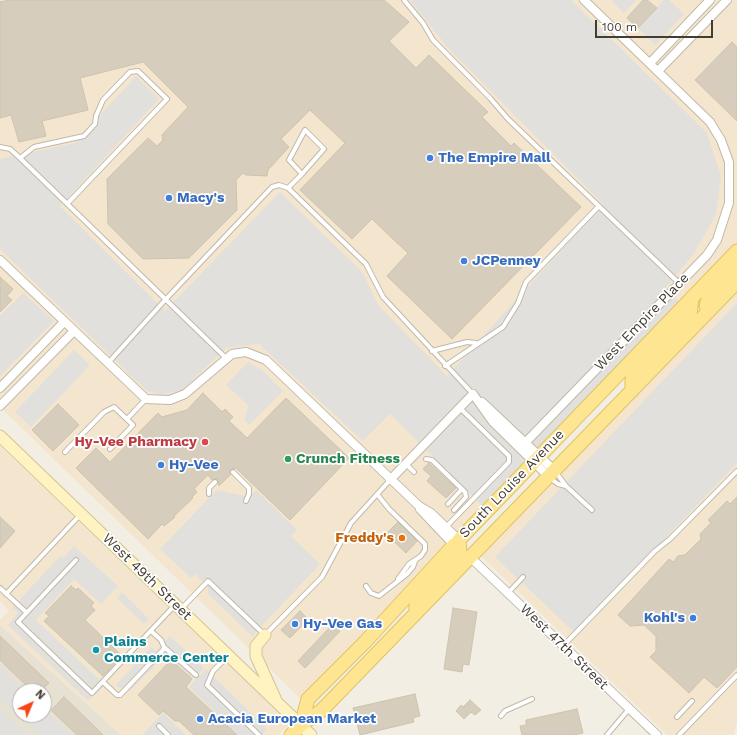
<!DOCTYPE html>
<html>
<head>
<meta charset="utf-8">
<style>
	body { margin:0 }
	#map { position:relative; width:737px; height:735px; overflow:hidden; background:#f2eee3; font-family:"Work Sans",sans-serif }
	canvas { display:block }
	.north { position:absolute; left:12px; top:683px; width:40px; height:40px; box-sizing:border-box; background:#fff; border:1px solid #b4b2ae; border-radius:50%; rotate:44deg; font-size:11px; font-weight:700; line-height:16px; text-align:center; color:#433e34 }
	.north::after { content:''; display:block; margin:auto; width:14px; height:18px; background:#f94413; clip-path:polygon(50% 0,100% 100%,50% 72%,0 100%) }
	.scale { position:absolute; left:595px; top:20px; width:118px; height:18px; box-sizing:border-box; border:2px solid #433e34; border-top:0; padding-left:5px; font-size:12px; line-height:14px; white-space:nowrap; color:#433e34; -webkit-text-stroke:3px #fff; paint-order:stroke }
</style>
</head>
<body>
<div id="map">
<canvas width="737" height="735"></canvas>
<div class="north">N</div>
<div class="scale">100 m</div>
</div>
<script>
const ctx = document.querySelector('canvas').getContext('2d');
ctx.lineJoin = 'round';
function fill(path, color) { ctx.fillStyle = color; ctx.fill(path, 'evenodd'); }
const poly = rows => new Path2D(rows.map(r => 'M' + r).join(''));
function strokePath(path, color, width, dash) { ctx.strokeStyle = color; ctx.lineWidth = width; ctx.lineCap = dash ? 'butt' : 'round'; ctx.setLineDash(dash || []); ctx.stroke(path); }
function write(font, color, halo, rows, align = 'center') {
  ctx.font = font + ' "Work Sans",sans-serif'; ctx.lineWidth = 3.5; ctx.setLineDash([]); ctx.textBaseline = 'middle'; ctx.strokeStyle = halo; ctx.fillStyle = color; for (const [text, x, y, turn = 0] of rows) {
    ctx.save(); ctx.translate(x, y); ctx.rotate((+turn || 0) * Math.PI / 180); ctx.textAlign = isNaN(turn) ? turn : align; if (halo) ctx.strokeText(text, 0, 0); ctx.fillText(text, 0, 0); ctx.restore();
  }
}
fill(poly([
	[0,625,121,735,0,735],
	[20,691,44,691,44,715,20,715]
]), '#e6e1d2');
fill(poly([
	[0,0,737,0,737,243,301,699,0,407],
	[737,289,737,722,733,735,667,735,480,555],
	[0,446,290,723,279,735,121,735,0,625,0,620,9,611,0,601]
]), '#f4e6ce');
fill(poly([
	[410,0,571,0,707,133,721,176,716,215,693,255,666,288,680,303,483,507,390,414,363,441,259,344,226,348,183,389,162,395,147,391,0,249,0,159,75,143,136,76,159,99,60,206,165,311,280,192,363,273,378,305,447,376,603,204,449,49],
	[611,0,636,0,624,13],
	[664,0,669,0,684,14,655,45,638,28],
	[23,293,54,321,0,376,0,316],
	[737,303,737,463,575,633,495,557],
	[74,350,90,365,31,427,15,412],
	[248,362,262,370,283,391,249,425,245,421,248,405,226,385],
	[217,490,249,497,256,490,297,530,291,536,320,564,252,636,208,594,208,587,195,574,191,578,160,549],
	[74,546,118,586,101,604,74,579,36,620,104,684,88,701,8,625,18,613,12,608,60,556,63,558],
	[122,592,149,619,144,624,117,598],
	[170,636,204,668,193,679,170,657,163,657,130,691,120,688,116,685,151,647,156,651],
	[0,668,25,691,20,691,20,715,44,715,44,709,71,735,40,735,0,698],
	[206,669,267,729,262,735,237,735,189,687],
	[0,709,27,735,0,735],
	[163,713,186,735,142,735]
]), '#e2e0dc');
const building = poly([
	[10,0,384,0,409,22,389,41,416,68,429,55,488,112,482,117,511,146,514,143,581,207,452,339,387,276,408,253,396,242,372,219,352,239,300,190,345,143,310,110,281,139,289,147,268,170,267,176,246,175,243,173,236,180,237,210,189,258,143,259,108,224,107,179,148,138,157,146,163,140,162,135,188,107,143,62,80,78,88,110,42,121,46,136,19,142,11,115,0,118,0,2,10,0],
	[643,0,647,0,657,8,638,28,627,18,643,0],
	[732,42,737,47,737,121,695,80,732,42],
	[0,277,13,289,7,296,12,300,0,312,0,277],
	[203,393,222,412,225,409,233,417,229,421,247,438,286,398,349,458,290,520,236,468,230,470,231,474,219,486,217,479,212,480,208,475,194,489,197,492,192,497,193,498,174,516,175,517,164,526,162,524,148,539,76,468,96,448,110,462,158,413,162,417,187,410,203,393],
	[58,404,79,425,53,451,32,430,58,404],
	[429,463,456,488,446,498,427,481,431,476,423,469,429,463],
	[737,497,737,667,717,688,704,677,689,693,650,657,656,651,656,636,644,625,630,626,618,615,669,559,673,562,678,556,685,555,701,539,700,534,711,523,708,520,727,501,730,504,737,497],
	[0,517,15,531,0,548,0,517],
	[398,522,417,541,406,553,386,534,398,522],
	[71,586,76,590,78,588,94,603,91,606,95,610,85,620,122,656,103,676,44,621,49,616,45,613,71,586],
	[453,608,477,612,469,665,463,664,462,672,444,669,453,608],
	[300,611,308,619,290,638,281,630,300,611],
	[333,624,340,631,305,668,298,661,333,624],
	[0,636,49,683,41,691,32,691,0,660,0,636],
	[171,660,192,679,186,687,237,735,194,735,179,721,175,721,163,711,159,715,138,695,171,660],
	[415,694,420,716,413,718,414,722,360,735,353,708,415,694],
	[64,697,94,726,103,735,77,735,51,710,64,697],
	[470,700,481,710,475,715,471,712,464,719,456,711,461,705,463,707,470,700],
	[577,709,583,733,574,735,522,735,520,726,526,725,526,720,577,709]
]);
fill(building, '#d6cdbc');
strokePath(building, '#cec3ac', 1);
const lane = poly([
	[404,0,423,23,433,40,490,98,508,119,679,283],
	[0,147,10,149,20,158,226,358],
	[20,158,34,147,84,136,95,124,96,116,103,100,130,72,138,71,167,99,67,204],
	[288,188,302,174,324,149,305,130,289,160,302,174],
	[432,351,467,342,476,343],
	[108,363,166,299,272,187,279,185,288,188,366,264,383,297,473,394],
	[445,366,503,327,518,303,526,282,599,206],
	[127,419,146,399],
	[65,452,104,412,114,407,133,425,110,449],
	[426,459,432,460,465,492,466,497,454,510],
	[406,464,414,472],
	[555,471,566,486,592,510],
	[233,472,249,488,249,494,246,501],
	[550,478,558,484,566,486],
	[209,494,209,488,215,482],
	[377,494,389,509,425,544,425,550,421,556,409,564,398,579],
	[448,504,462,489],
	[446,527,509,462,509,456,460,408],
	[76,560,18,622,92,693,175,605],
	[366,586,371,593,379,596,407,574,413,567,415,561],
	[0,588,26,612],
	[508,593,523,577],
	[6,594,80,515],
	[181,609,208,581,265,635,322,577,351,523,390,480],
	[563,646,655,551,670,539,737,471],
	[164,647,196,675],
	[228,656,213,671,207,685,259,735],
	[103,682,117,695,120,695,163,650,164,647,161,640,151,631],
	[501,716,505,711,532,699],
	[677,717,692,701],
	[159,726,168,735],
	[607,735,629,709],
	[679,735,737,675]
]);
const street = poly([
	[650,63,710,0],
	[658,71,727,0],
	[0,260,146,399,170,400,185,394,232,354,246,352,266,360,419,506,431,513,459,540],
	[0,388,64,322],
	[473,394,493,422,549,477],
	[482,402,555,471],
	[0,406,74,331],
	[525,443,707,255,717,240,729,203,729,162,721,140,710,122,584,0],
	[390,480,473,394],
	[420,509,454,545],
	[471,558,657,735]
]);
const secondary = poly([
	[0,436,311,735],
	[265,635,256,646,256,656,275,698]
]);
const primary = poly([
	[708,312,706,306,709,296,737,266],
	[632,391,632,379,636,371,690,316,692,297],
	[416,613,416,605,419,597,454,562,460,553,459,540,737,251],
	[301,725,308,699,365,642,454,545],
	[291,735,301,725,322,710,737,282]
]);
strokePath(lane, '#c0b9a9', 6);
strokePath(street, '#c0b9a9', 10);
strokePath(secondary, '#d2c593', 13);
strokePath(primary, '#e2c361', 15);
strokePath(lane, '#fff', 4);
strokePath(street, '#fff', 8);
strokePath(secondary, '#fef3c1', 11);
strokePath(primary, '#fee591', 13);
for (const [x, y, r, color] of [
	[430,158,4,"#3f7fe0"],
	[169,198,4,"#3f7fe0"],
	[464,261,4,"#3f7fe0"],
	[205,442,4,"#e0444e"],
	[288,459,4,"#2e9e5b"],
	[161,465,4,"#3f7fe0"],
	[402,538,4,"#e8710a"],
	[693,618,4,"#3f7fe0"],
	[295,624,4,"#3f7fe0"],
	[96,650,4,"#0f9aa8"],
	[200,719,4,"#3f7fe0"]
]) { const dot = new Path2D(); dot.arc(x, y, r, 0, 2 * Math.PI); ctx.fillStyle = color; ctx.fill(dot); strokePath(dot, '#fff', 1.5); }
write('bold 14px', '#366cbe', '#fff', [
	["The Empire Mall",438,158],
	["Macy's",177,198],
	["JCPenney",472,261],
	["Hy-Vee",169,465],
	["Kohl's",685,618,"right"],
	["Hy-Vee Gas",303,624],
	["Acacia European Market",208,719]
], 'left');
write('14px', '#433e34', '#fff', [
	["West Empire Place",642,322,-46],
	["South Louise Avenue",512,484,-46],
	["West 49th Street",147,577,44],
	["West 47th Street",564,647,44]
]);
write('bold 14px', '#be3a42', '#fff', [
	["Hy-Vee Pharmacy",197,442]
], 'right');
write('bold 14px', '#27864d', '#fff', [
	["Crunch Fitness",296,459]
], 'left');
write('bold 14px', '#c56008', '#fff', [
	["Freddy's",394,538]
], 'right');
write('bold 14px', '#0d838f', '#fff', [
	["Plains",104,642],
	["Commerce Center",104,658]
], 'left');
</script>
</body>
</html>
